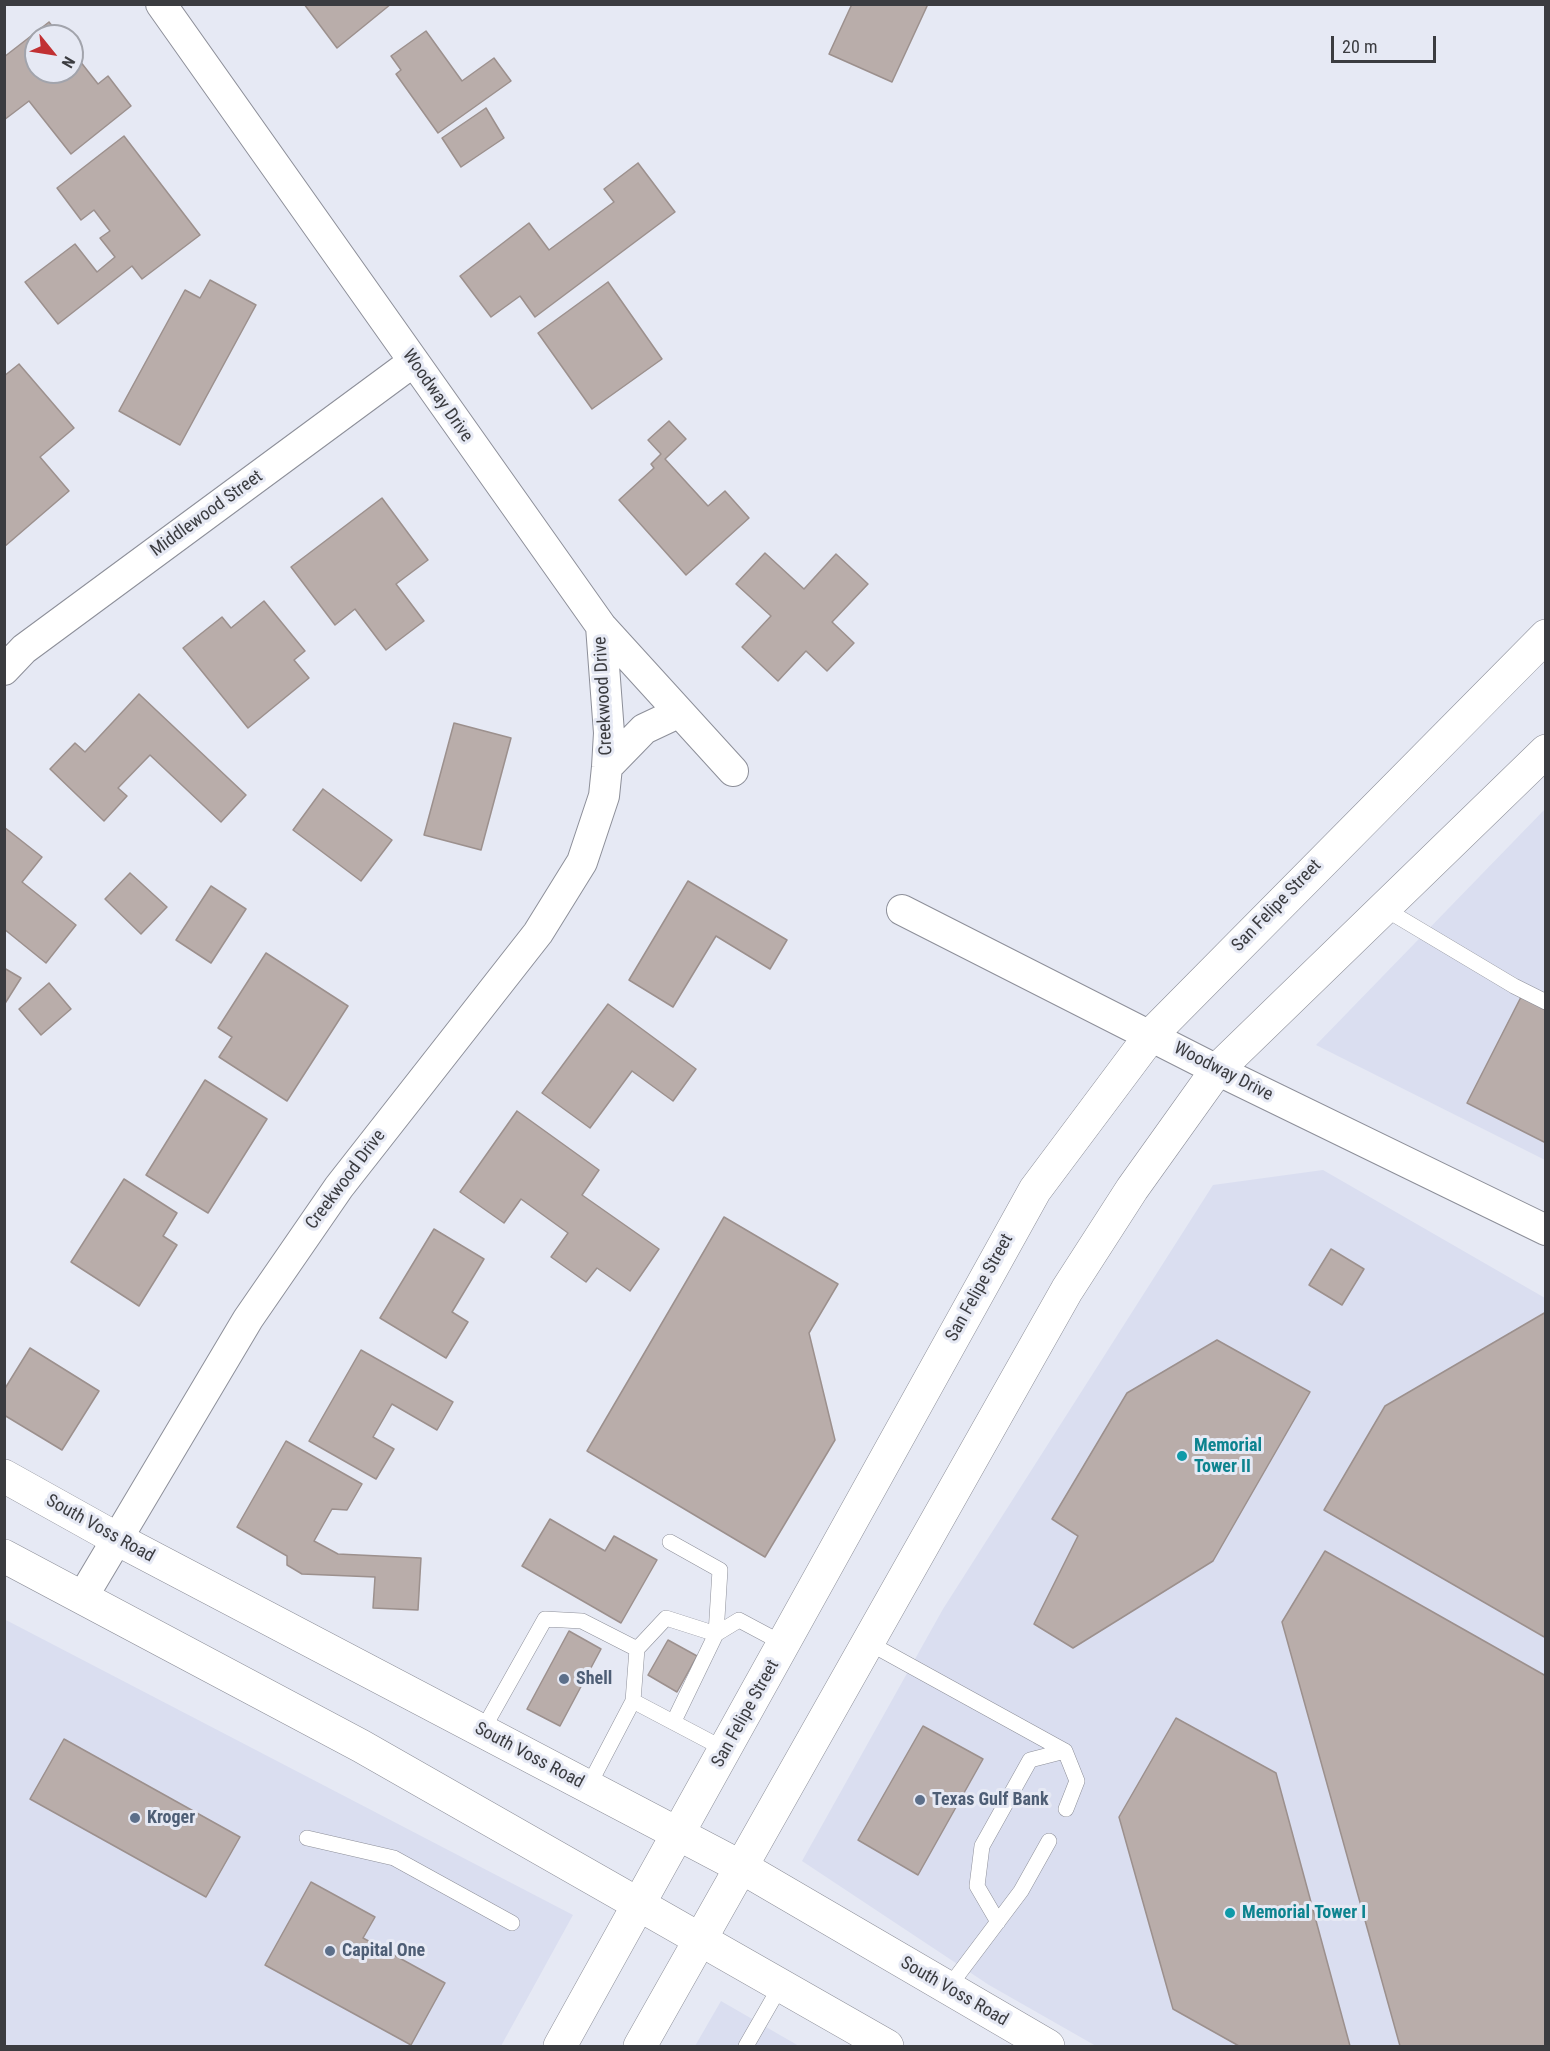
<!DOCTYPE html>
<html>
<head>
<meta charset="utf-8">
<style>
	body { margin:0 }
	#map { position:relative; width:1550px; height:2051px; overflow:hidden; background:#e6e9f4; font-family:"Roboto Condensed",sans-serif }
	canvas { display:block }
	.frame { position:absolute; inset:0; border:6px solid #3b3c40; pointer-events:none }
	.north { position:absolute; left:24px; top:24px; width:60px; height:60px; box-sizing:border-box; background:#e6e9f4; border:2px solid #a2a4ac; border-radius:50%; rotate:120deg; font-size:16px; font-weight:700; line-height:24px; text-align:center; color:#3b3c40 }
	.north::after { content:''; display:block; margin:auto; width:21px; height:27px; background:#c13133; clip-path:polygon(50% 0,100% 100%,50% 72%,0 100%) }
	.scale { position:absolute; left:1331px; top:36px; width:105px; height:27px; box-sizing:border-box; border:3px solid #3b3c40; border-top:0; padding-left:8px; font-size:18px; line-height:21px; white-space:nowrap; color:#3b3c40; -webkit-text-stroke:4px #e6e9f4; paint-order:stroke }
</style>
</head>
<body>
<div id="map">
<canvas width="1550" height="2051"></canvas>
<div class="frame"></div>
<div class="north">N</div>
<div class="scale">20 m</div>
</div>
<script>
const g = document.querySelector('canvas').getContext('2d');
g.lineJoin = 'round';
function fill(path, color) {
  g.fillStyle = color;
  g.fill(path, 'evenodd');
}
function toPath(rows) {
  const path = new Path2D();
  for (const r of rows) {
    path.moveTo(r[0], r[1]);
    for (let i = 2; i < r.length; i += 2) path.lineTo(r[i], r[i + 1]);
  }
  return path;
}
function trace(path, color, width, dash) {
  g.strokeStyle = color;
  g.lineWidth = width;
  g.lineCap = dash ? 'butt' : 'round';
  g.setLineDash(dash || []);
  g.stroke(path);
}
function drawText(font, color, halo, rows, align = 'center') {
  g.font = font + ' "Roboto Condensed",sans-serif';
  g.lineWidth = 6;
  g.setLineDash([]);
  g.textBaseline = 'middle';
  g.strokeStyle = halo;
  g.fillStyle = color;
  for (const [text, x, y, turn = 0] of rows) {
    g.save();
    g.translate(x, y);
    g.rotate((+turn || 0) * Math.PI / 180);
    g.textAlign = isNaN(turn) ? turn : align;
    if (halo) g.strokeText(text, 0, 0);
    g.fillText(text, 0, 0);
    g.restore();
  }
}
fill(toPath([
	[1545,809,1545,1160,1316,1045],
	[1323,1170,1545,1298,1545,2046,1096,2046,989,1985,802,1861,943,1609,1213,1185],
	[4,1619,573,1915,501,2046,5,2046],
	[721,2001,799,2046,695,2046]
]), '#dadef0');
const building = toPath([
	[304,4,391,4,337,48,304,4],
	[852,4,928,4,892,82,829,54,852,4],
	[49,22,60,36,36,36,36,72,72,72,72,51,98,84,108,76,131,106,71,154,29,101,4,120,4,57,49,22],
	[426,31,462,81,494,58,511,81,438,133,396,74,401,70,391,56,426,31],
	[486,108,504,138,461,167,442,138,486,108],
	[124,136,200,235,142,279,132,266,58,324,25,282,75,244,97,272,115,257,100,238,110,231,94,210,81,220,57,188,124,136],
	[638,163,675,212,535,317,520,296,491,317,460,276,529,223,549,250,614,202,604,189,638,163],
	[210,280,256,305,180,445,119,411,185,290,200,298,210,280],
	[608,282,662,359,592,409,538,333,608,282],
	[19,364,74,428,40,457,69,491,4,547,4,376,19,364],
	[669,421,686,439,665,459,708,506,725,491,749,518,686,575,619,500,654,468,651,464,661,454,648,440,669,421],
	[382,498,428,560,396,584,424,621,386,650,355,609,335,625,291,567,382,498],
	[765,553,804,589,836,554,868,584,832,622,854,643,827,671,806,651,778,681,742,647,771,616,736,584,765,553],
	[264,601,305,651,294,660,309,678,248,728,183,648,222,617,231,628,264,601],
	[139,694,246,795,221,822,150,755,118,788,127,796,104,821,50,769,75,743,85,752,139,694],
	[454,723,511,738,481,850,424,835,454,723],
	[323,789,392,840,361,881,293,830,323,789],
	[4,827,42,857,22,882,76,925,46,963,4,929,4,827],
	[130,873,167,907,141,934,105,899,130,873],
	[688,881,787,940,770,969,716,936,673,1007,629,980,688,881],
	[211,886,246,909,211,963,176,940,211,886],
	[266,953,348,1006,287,1101,219,1057,232,1037,218,1028,266,953],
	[4,968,21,978,4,1005,4,968],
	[49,983,71,1009,41,1035,19,1009,49,983],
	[1521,997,1546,1010,1546,1143,1467,1103,1521,997],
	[608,1004,696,1069,673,1101,632,1071,590,1128,542,1093,608,1004],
	[205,1080,267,1119,208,1213,146,1175,205,1080],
	[517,1111,599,1170,582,1195,659,1249,630,1291,597,1268,586,1282,551,1257,568,1233,521,1199,504,1223,460,1192,517,1111],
	[124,1179,177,1213,163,1236,177,1245,139,1306,71,1262,124,1179],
	[724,1217,838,1284,809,1333,835,1440,765,1557,587,1451,724,1217],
	[434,1229,484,1259,452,1312,468,1322,446,1358,380,1318,434,1229],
	[1331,1249,1364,1269,1342,1305,1309,1285,1331,1249],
	[1546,1312,1546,1638,1324,1510,1385,1406,1546,1312],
	[1217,1340,1310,1392,1213,1561,1073,1648,1034,1624,1078,1536,1052,1519,1127,1393,1217,1340],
	[30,1348,99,1391,62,1450,4,1415,4,1390,30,1348],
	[361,1350,453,1402,437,1430,392,1404,373,1437,394,1449,376,1479,309,1441,361,1350],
	[286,1441,362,1484,347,1510,332,1509,314,1541,338,1554,421,1558,418,1610,373,1608,375,1577,302,1574,287,1565,287,1556,237,1527,286,1441],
	[550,1519,605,1551,614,1536,657,1560,621,1623,522,1566,550,1519],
	[1325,1551,1546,1676,1546,2046,1400,2046,1282,1622,1325,1551],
	[569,1631,601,1649,560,1726,527,1709,569,1631],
	[668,1640,697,1656,677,1692,648,1675,668,1640],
	[1176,1718,1276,1773,1350,2046,1239,2046,1173,2009,1119,1817,1176,1718],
	[923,1726,983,1759,918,1875,858,1840,923,1726],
	[64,1739,240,1837,206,1897,30,1799,64,1739],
	[311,1882,375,1917,363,1938,445,1983,411,2045,265,1965,311,1882]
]);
fill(building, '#b9adaa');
trace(building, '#9c908d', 1.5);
const lane = toPath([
	[1385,909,1514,986,1546,1002],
	[670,1542,720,1570,716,1634,674,1721],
	[869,1643,1065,1751,1077,1781,1066,1809],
	[633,1701,637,1649],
	[482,1731,545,1619,582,1621,637,1649,666,1618,716,1634,739,1620,784,1644],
	[588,1787,633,1701,726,1750],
	[307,1838,394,1858,512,1923],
	[998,1922,977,1886,982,1846,1030,1760,1065,1751],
	[948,1988,1021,1891,1049,1841],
	[746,2046,781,1985]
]);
const street = toPath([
	[161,4,601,626,733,771],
	[4,670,24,649,413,362],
	[607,767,644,729,678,713],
	[902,910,1217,1070,1546,1230],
	[82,1598,248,1319,339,1187,538,933,582,862,604,796,607,767,609,733,601,626]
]);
const secondary = toPath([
	[560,2046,1035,1190,1151,1035,1546,636],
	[640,2046,1067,1290,1132,1189,1217,1070,1546,751]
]);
const primary = toPath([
	[4,1476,117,1539,743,1868,1048,2046],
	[4,1556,361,1746,887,2046]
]);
trace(lane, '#8d8f99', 16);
trace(street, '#8d8f99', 32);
trace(secondary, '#8d8f99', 34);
trace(primary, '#8d8f99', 34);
trace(lane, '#fff', 15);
trace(street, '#fff', 30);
trace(secondary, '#fff', 33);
trace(primary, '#fff', 33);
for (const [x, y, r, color] of [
	[1182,1456,6,"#0f9aa8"],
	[564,1679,6,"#5c6f8a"],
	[920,1800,6,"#5c6f8a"],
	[135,1818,6,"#5c6f8a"],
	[1230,1913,6,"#0f9aa8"],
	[330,1951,6,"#5c6f8a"]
]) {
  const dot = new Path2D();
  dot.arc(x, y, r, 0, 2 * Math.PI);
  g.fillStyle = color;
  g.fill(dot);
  trace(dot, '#e6e9f4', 2);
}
drawText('18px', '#3b3c40', '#e6e9f4', [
	["Woodway Drive",437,396,55],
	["Middlewood Street",207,514,-36],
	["Creekwood Drive",604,696,-93],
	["San Felipe Street",1277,906,-46],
	["Woodway Drive",1223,1072,27],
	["Creekwood Drive",346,1180,-53],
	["San Felipe Street",980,1288,-61],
	["South Voss Road",100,1529,29],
	["San Felipe Street",746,1714,-61],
	["South Voss Road",529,1756,28],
	["South Voss Road",954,1992,30]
]);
drawText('bold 18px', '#0d838f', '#e6e9f4', [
	["Memorial",1194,1446],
	["Tower II",1194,1467],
	["Memorial Tower I",1242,1913]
], 'left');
drawText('bold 18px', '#4e5e75', '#e6e9f4', [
	["Shell",576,1679],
	["Texas Gulf Bank",932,1800],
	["Kroger",147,1818],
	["Capital One",342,1951]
], 'left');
</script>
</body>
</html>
